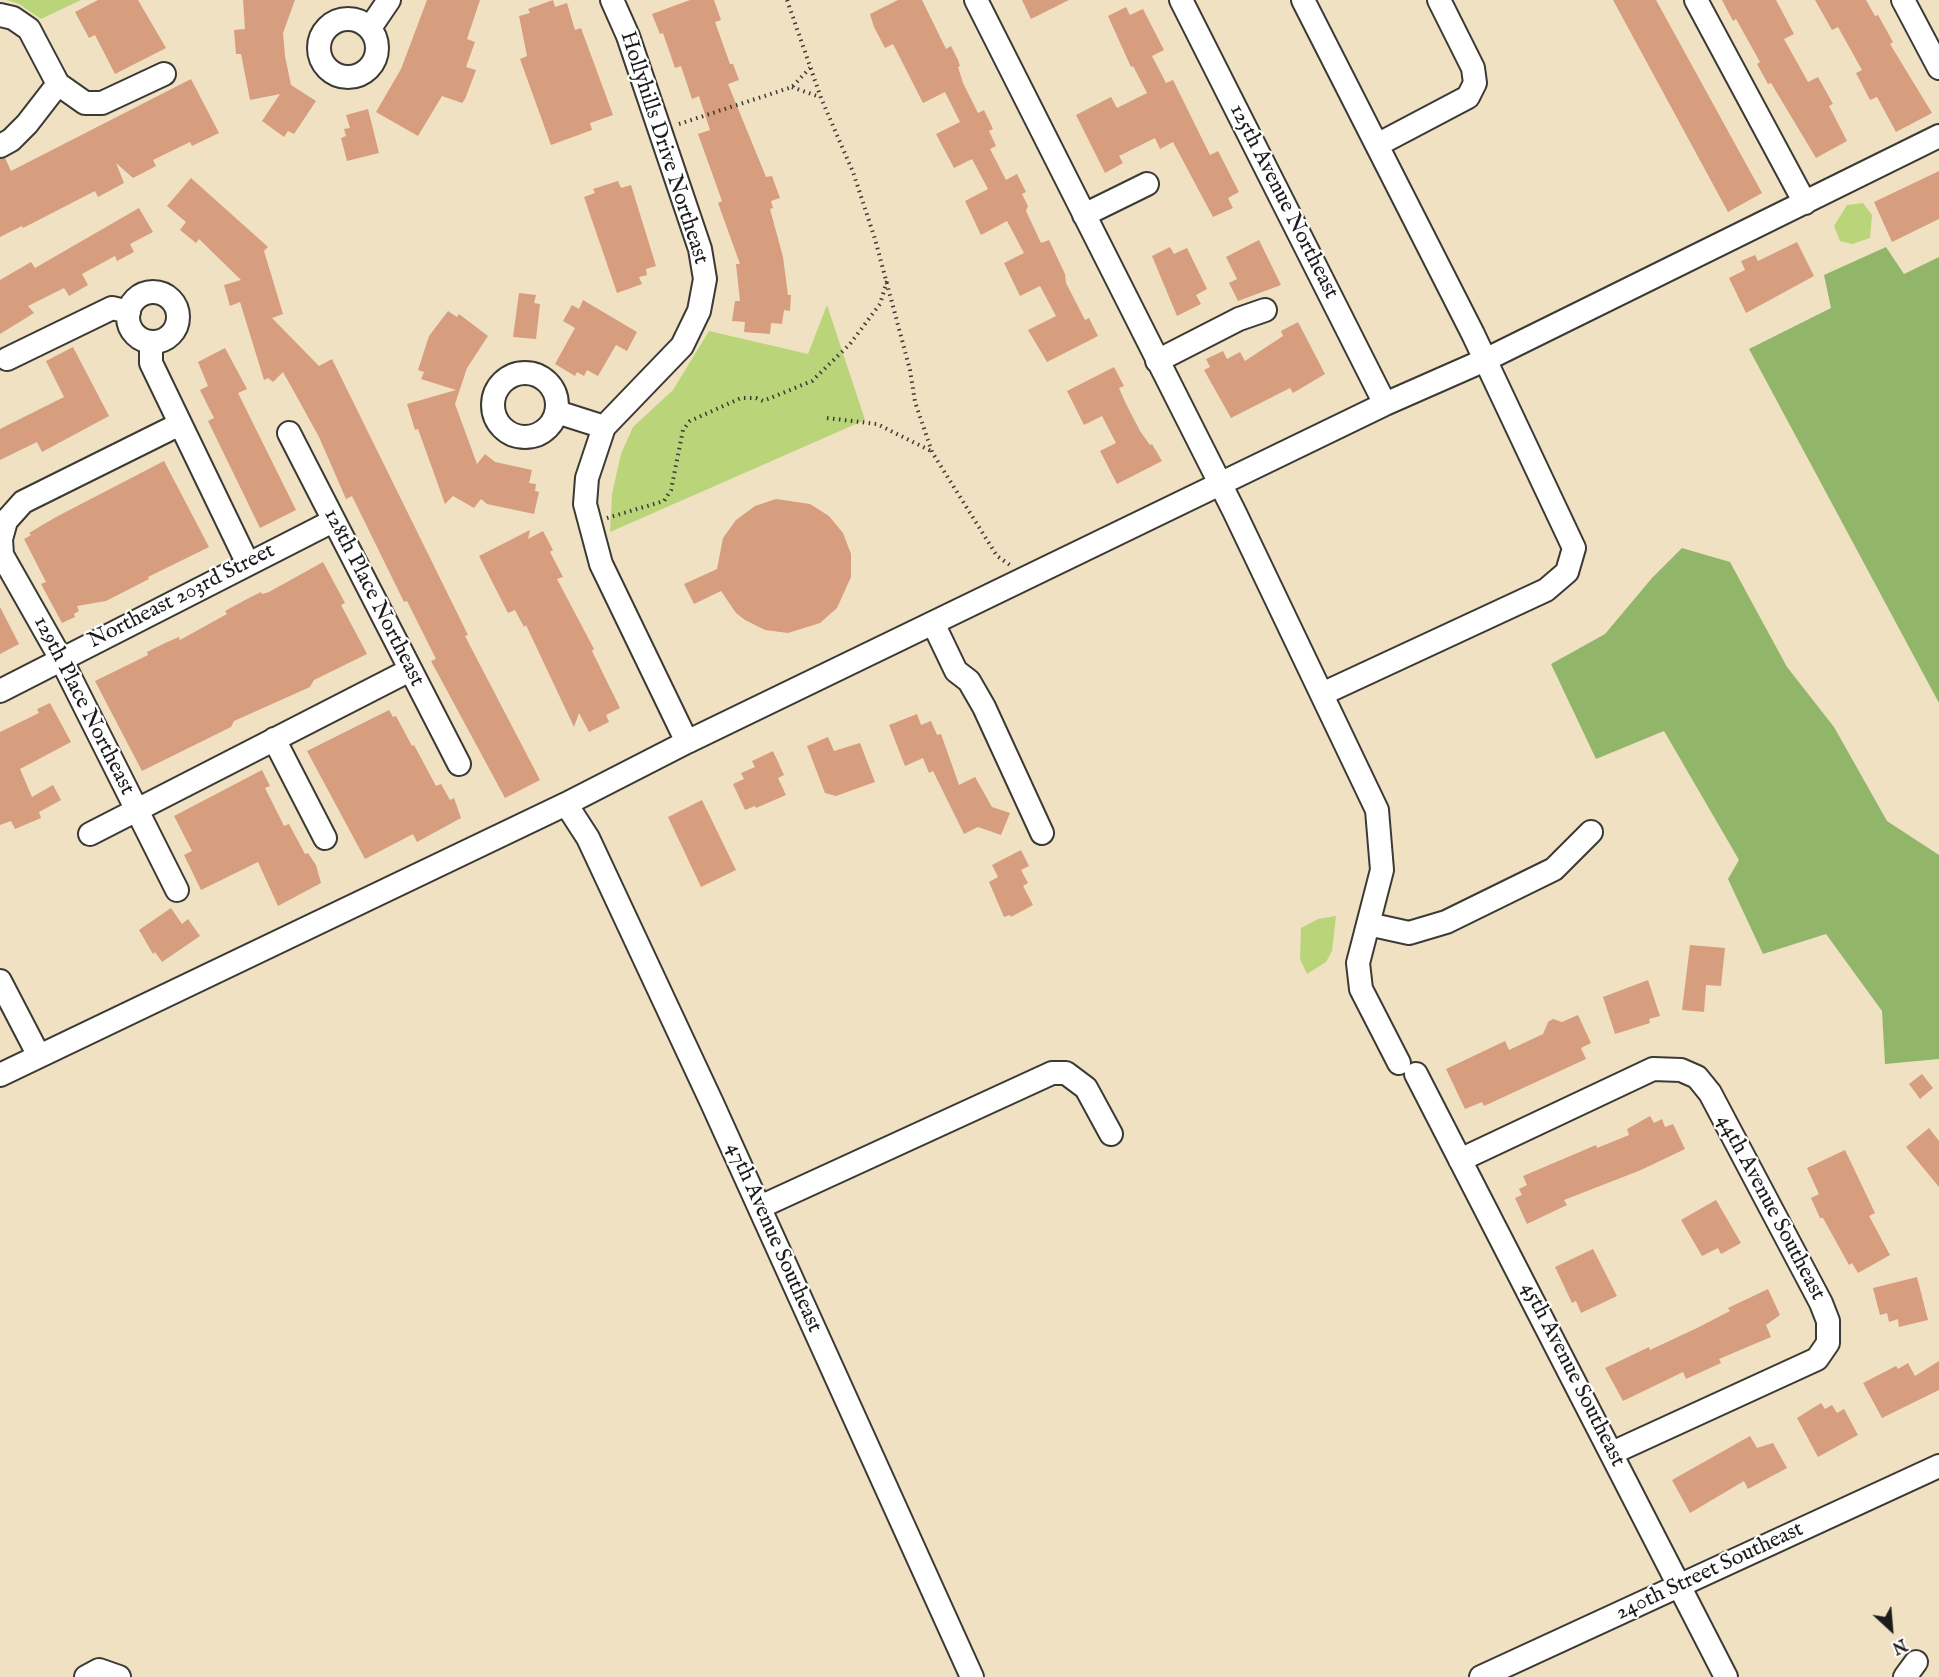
<!DOCTYPE html>
<html>
<head>
<meta charset="utf-8">
<style>
	body { margin:0 }
	#map { position:relative; width:1939px; height:1677px; overflow:hidden; background:#f1e1c3; font-family:"IM FELL English",serif }
	canvas { display:block }
	.north { position:absolute; left:1861px; top:1599px; width:60px; height:60px; -webkit-text-stroke:4px #fff; paint-order:stroke; rotate:154deg; font-size:16px; font-weight:700; line-height:24px; text-align:center; color:#1c1c1c }
	.north::after { content:''; display:block; margin:auto; width:21px; height:27px; background:#1c1c1c; clip-path:polygon(50% 0,100% 100%,50% 72%,0 100%) }
</style>
</head>
<body>
<div id="map">
<canvas width="1939" height="1677"></canvas>
<div class="north">N</div>
</div>
<script>
const g = document.querySelector('canvas').getContext('2d');
g.lineJoin = 'round';
function fill(path, color) {
  g.fillStyle = color;
  g.fill(path, 'evenodd');
}
function toPath(rows) {
  const path = new Path2D();
  for (const r of rows) {
    if (r.length === 3) {
      path.moveTo(r[0] + r[2], r[1]);
      path.arc(r[0], r[1], r[2], 0, 2 * Math.PI);
      continue;
    }
    path.moveTo(r[0], r[1]);
    for (let i = 2; i < r.length; i += 2) path.lineTo(r[i], r[i + 1]);
  }
  return path;
}
function trace(path, color, width, dash) {
  g.strokeStyle = color;
  g.lineWidth = width;
  g.lineCap = dash ? 'butt' : 'round';
  g.setLineDash(dash || []);
  g.stroke(path);
}
function drawText(font, color, halo, rows, align = 'center') {
  g.font = font + ' "IM FELL English",serif';
  g.lineWidth = 4.5;
  g.setLineDash([]);
  g.textBaseline = 'middle';
  g.strokeStyle = halo;
  g.fillStyle = color;
  for (const [text, x, y, turn = 0] of rows) {
    g.save();
    g.translate(x, y);
    g.rotate((+turn || 0) * Math.PI / 180);
    g.textAlign = isNaN(turn) ? turn : align;
    if (halo) g.strokeText(text, 0, 0);
    g.fillText(text, 0, 0);
    g.restore();
  }
}
fill(toPath([
	[7,0,81,0,41,19,19,4],
	[1863,203,1872,215,1870,238,1852,244,1840,241,1834,226,1847,205],
	[827,305,865,420,610,532,612,494,621,454,633,427,673,390,709,331,808,354],
	[1336,916,1332,951,1326,962,1307,974,1300,959,1301,928,1318,919]
]), '#b9d479');
fill(toPath([
	[1886,247,1904,274,1939,257,1939,703,1749,349,1831,308,1824,275],
	[1682,548,1730,562,1787,667,1834,727,1887,821,1939,855,1939,1059,1885,1064,1882,1011,1826,934,1763,954,1728,879,1739,860,1664,731,1596,759,1551,664,1605,634,1652,578]
]), '#92b669');
fill(toPath([
	[98,0,138,0,166,48,115,74,95,35,89,38,75,12],
	[243,0,295,0,283,33,285,56,291,85,316,101,294,134,288,131,284,137,262,121,280,94,250,100,241,54,236,54,234,30,245,29],
	[427,0,480,0,467,39,475,42,466,67,476,70,465,99,462,103,442,96,418,136,376,112,401,69],
	[553,0,555,7,567,3,575,30,581,28,613,115,590,123,592,130,551,145,520,59,527,56,519,16,530,13,528,9],
	[690,0,714,0,721,20,715,22,730,64,733,64,739,80,728,84,766,177,772,176,780,198,771,201,773,208,770,209,783,257,788,295,791,295,790,311,784,310,782,324,771,323,770,334,744,332,745,322,732,321,735,301,740,301,736,264,740,264,718,203,722,201,698,134,710,130,699,96,692,99,681,66,675,68,663,33,660,34,652,14],
	[898,0,922,0,946,49,951,46,958,60,960,66,958,67,963,83,978,113,984,110,993,129,989,131,996,146,990,149,1006,180,1017,174,1026,192,1022,194,1028,206,1026,211,1041,243,1049,240,1065,274,1066,283,1085,320,1089,318,1098,336,1047,362,1028,330,1056,316,1040,286,1020,296,1004,263,1024,253,1007,221,981,235,965,201,988,189,972,159,954,168,936,134,960,122,945,92,923,103,893,44,885,48,874,27,870,14],
	[1022,0,1069,0,1031,19],
	[1613,0,1656,0,1762,193,1728,212],
	[1722,0,1776,0,1794,34,1784,39,1808,82,1818,77,1833,104,1829,106,1847,141,1816,158,1771,83,1768,84,1757,64,1760,62,1736,19,1733,21],
	[1815,0,1866,0,1875,16,1878,15,1893,42,1890,44,1932,113,1896,132,1877,97,1870,100,1856,73,1862,70,1838,27,1832,30],
	[1126,7,1130,15,1143,9,1164,50,1152,56,1166,83,1173,80,1210,155,1218,151,1239,192,1228,198,1233,208,1213,217,1173,142,1160,149,1155,138,1119,156,1123,163,1105,173,1076,115,1111,97,1117,108,1147,93,1133,66,1131,67,1108,16],
	[191,79,219,133,192,146,190,142,153,160,156,166,133,178,116,163,124,183,98,197,95,191,23,228,22,226,0,237,0,159,5,158,11,171],
	[368,109,379,153,347,161,341,138,346,136,344,129,350,128,346,115],
	[1939,171,1939,219,1892,242,1874,202],
	[191,178,268,247,264,251,283,314,272,318,319,366,332,359,468,635,465,636,540,780,505,798,431,661,436,659,407,601,404,602,352,496,346,499,319,437,297,397,283,372,273,382,268,378,264,380,240,302,230,306,224,285,241,280,199,239,196,243,180,230,186,222,167,206],
	[618,181,621,188,631,185,656,266,646,269,647,275,639,277,642,284,617,293,584,197,595,193,593,189],
	[139,208,153,232,130,244,134,252,117,261,115,256,82,274,88,285,69,296,64,288,28,306,34,313,0,334,0,280,31,262,35,268],
	[1259,240,1281,285,1238,301,1229,283,1237,279,1226,257],
	[1797,242,1814,276,1746,313,1729,278,1745,270,1741,261,1755,255,1758,261],
	[1170,247,1174,254,1187,248,1207,289,1196,295,1201,304,1177,316,1152,256],
	[519,293,536,295,534,303,540,304,536,339,513,337],
	[583,300,637,332,627,351,616,345,598,376,587,370,584,376,577,372,575,376,555,364,575,328,563,321,572,305,579,309],
	[448,311,457,317,459,314,488,336,467,368,455,404,477,464,485,454,495,462,532,470,529,483,536,484,535,491,539,492,534,514,487,504,481,499,474,508,453,496,445,504,418,429,415,430,407,404,456,390,421,379,424,372,418,370,429,336],
	[1298,322,1325,374,1293,393,1290,388,1231,418,1204,370,1210,367,1206,359,1223,351,1227,359,1240,352,1245,361,1283,336,1281,331],
	[73,347,109,416,42,452,37,442,0,460,0,429,64,397,46,361],
	[225,348,247,389,238,393,296,510,260,528,208,421,214,418,200,390,208,386,198,362],
	[1114,367,1124,386,1119,388,1126,404,1140,431,1150,445,1152,444,1162,461,1117,484,1100,451,1116,443,1102,416,1084,425,1067,391],
	[164,461,209,547,148,577,149,579,106,601,77,606,79,611,74,614,75,617,62,623,41,584,46,582,24,539,31,535,29,533,56,517],
	[776,499,810,504,829,516,843,533,851,554,851,577,837,608,820,623,788,633,765,630,745,620,736,613,721,591,694,604,684,584,717,569,723,538,736,520,755,506],
	[530,530,528,539,543,531,553,550,550,552,563,577,557,579,594,649,592,651,620,708,606,715,609,722,589,732,579,713,574,727,526,625,524,627,515,610,508,613,479,556],
	[323,562,345,603,341,605,367,654,314,680,310,687,234,721,231,727,142,771,95,681,148,655,147,652,165,643,179,637,180,640,227,614,225,611,245,600,261,592,262,594,269,592],
	[0,607,19,644,0,654],
	[50,703,71,742,20,769,32,797,53,785,61,800,39,812,41,818,15,829,11,821,0,825,0,732,39,713,37,709],
	[389,710,393,717,396,716,412,746,414,745,436,786,441,784,450,800,454,798,461,818,417,842,413,834,365,859,307,751],
	[917,714,921,725,931,721,937,735,941,734,959,785,975,777,992,807,1010,813,1001,835,978,827,964,834,933,771,929,773,923,758,905,766,889,725],
	[828,737,834,751,860,743,875,782,836,796,825,793,807,746],
	[773,751,784,775,778,778,786,795,756,808,755,806,745,810,733,784,744,779,741,773,755,767,752,761],
	[262,770,270,786,265,788,284,826,289,824,305,854,308,853,316,865,321,883,278,906,258,862,201,890,184,855,192,851,174,816],
	[702,800,736,870,701,887,668,817],
	[1021,850,1029,866,1021,870,1028,883,1023,886,1033,905,1011,917,1010,915,1004,917,989,882,998,877,992,865],
	[171,908,182,924,188,919,200,936,162,962,155,952,153,954,139,930],
	[1690,945,1725,948,1721,986,1706,985,1704,1012,1682,1010],
	[1648,980,1660,1016,1649,1019,1650,1023,1615,1034,1603,997],
	[1578,1015,1591,1043,1581,1048,1586,1059,1484,1106,1482,1102,1465,1109,1446,1069,1505,1041,1509,1050,1543,1034,1548,1022,1553,1019,1562,1022],
	[1922,1074,1933,1088,1920,1099,1909,1084],
	[1650,1116,1654,1123,1662,1119,1665,1127,1673,1124,1685,1149,1641,1170,1564,1200,1567,1205,1527,1224,1515,1198,1522,1195,1519,1189,1527,1185,1523,1176,1596,1145,1597,1148,1629,1135,1627,1129],
	[1929,1128,1939,1141,1939,1187,1906,1147],
	[1845,1150,1875,1213,1869,1216,1890,1255,1858,1273,1852,1263,1849,1265,1823,1218,1820,1218,1811,1198,1819,1194,1807,1168],
	[1716,1200,1741,1243,1721,1254,1718,1248,1702,1256,1681,1220],
	[1593,1249,1617,1296,1581,1313,1576,1301,1572,1303,1555,1267],
	[1917,1277,1928,1320,1899,1327,1898,1319,1889,1322,1887,1313,1880,1315,1873,1288],
	[1768,1289,1780,1315,1766,1325,1771,1337,1719,1359,1721,1363,1686,1379,1683,1372,1623,1401,1605,1368,1649,1347,1650,1350,1697,1328,1730,1311,1728,1308],
	[1939,1361,1939,1390,1882,1418,1863,1383,1896,1366,1898,1369,1908,1363,1915,1376],
	[1821,1403,1825,1409,1832,1405,1837,1413,1844,1409,1858,1435,1818,1457,1797,1418],
	[1750,1436,1757,1448,1773,1443,1787,1468,1748,1489,1744,1481,1690,1513,1672,1480]
]), '#d69d7e');
const minor = toPath([
	[612,0,628,36,700,249,705,279,699,311,682,346,604,427,587,478,585,504,601,564,687,742],
	[976,0,1234,511,1377,810,1382,870,1358,963,1361,989,1399,1063],
	[1181,0,1385,404],
	[1303,0,1473,334,1574,548,1567,572,1546,590,1322,694],
	[1696,0,1805,203],
	[1903,0,1939,68],
	[0,15,13,18,29,29,58,84,85,103,102,103,164,74],
	[348,48,29],
	[370,28,389,0],
	[1377,145,1468,97,1475,83,1473,68,1439,0],
	[0,146,11,140,27,124,58,84],
	[1084,215,1147,184],
	[153,317,25],
	[151,342,151,363,248,564],
	[7,359,112,308,129,312],
	[1157,361,1239,319,1265,310],
	[525,405,32],
	[557,412,604,427],
	[289,433,459,764],
	[6,521,1,539,2,555,61,659,177,890],
	[0,522,6,521,23,502,180,424],
	[933,623,956,671,969,681,984,707,1042,833],
	[0,691,333,521],
	[274,739,325,838],
	[566,804,588,838,712,1103,972,1677],
	[90,834,410,670],
	[1368,924,1409,933,1446,922,1554,869,1591,832],
	[0,981,39,1056],
	[1416,1074,1726,1677],
	[0,1075,566,804,687,742,1385,404,1485,360,1939,136],
	[1460,1160,1653,1069,1681,1070,1697,1077,1710,1093,1821,1303,1828,1321,1828,1343,1817,1359,1612,1453],
	[760,1207,1052,1073,1066,1073,1086,1088,1111,1134],
	[86,1677,99,1670,119,1677],
	[1481,1677,1939,1466],
	[1905,1677,1916,1662]
]);
trace(minor, '#3c3a35', 26);
trace(toPath([
	[787,0,821,98,853,172,875,239,910,370,915,402,932,452,997,556,1010,565],
	[792,87,820,97],
	[679,124,792,87,810,68],
	[827,418,877,424,931,451],
	[607,518,664,501,671,490,683,430,690,421,741,398,756,398,763,401,812,381,850,344,880,304,887,281]
]), '#3c3a35', 4, [1.5, 4.5]);
trace(minor, '#fff', 22);
drawText('22px', '#1c1c1c', '#fff', [
	["Hollyhills Drive Northeast",663,148,72],
	["125th Avenue Northeast",1283,202,63],
	["Northeast 203rd Street",182,597,-27],
	["128th Place Northeast",373,598,63],
	["129th Place Northeast",83,706,63],
	["44th Avenue Southeast",1770,1208,62],
	["47th Avenue Southeast",773,1238,66],
	["45th Avenue Southeast",1572,1375,63],
	["240th Street Southeast",1710,1572,-25]
]);
</script>
</body>
</html>
